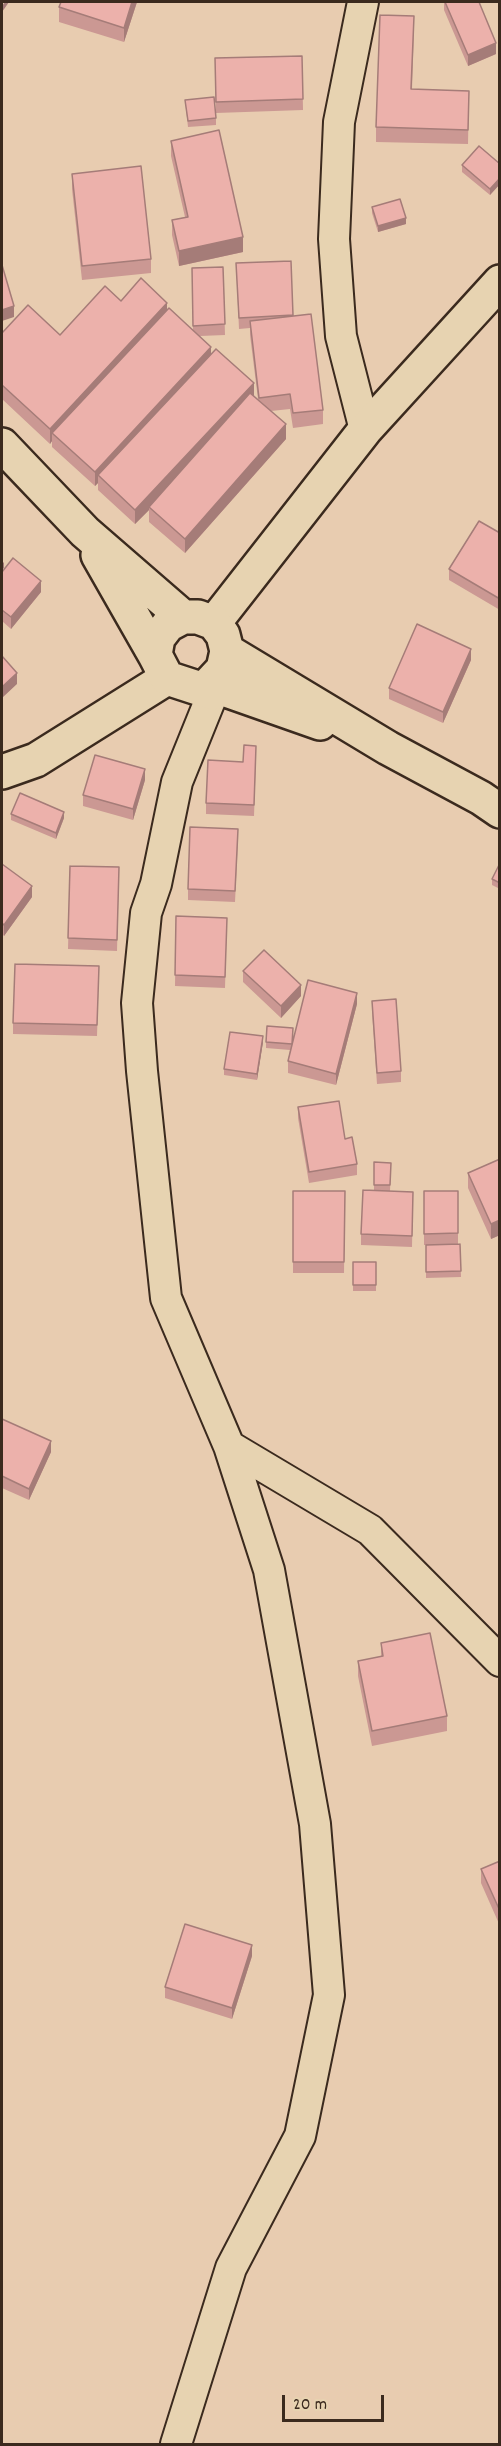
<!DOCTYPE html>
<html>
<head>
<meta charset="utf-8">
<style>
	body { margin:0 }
	#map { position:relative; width:501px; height:2446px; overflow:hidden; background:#e8ccb0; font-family:Dekko,sans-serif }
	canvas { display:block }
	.frame { position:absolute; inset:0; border:3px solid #3b2a1e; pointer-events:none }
	.scale { position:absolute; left:282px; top:2395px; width:102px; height:27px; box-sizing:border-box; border:3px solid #3b2a1e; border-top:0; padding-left:8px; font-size:18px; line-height:21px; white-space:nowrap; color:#3b2a1e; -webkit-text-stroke:4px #e7d3b1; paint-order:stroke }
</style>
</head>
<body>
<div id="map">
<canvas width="501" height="2446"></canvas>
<div class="frame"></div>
<div class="scale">20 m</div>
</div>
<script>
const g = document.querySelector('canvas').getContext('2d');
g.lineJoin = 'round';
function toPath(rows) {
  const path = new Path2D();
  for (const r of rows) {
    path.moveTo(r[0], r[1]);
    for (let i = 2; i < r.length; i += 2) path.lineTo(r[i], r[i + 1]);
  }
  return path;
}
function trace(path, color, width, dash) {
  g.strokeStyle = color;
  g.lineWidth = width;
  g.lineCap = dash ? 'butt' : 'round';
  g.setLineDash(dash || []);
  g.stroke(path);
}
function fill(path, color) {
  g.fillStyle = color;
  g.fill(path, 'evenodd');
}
const minor = toPath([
	[363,2,339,122,334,239,341,336,365,430],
	[229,1446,370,1530,500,1661],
	[176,2444,231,2268,300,2136,329,1995,315,1824,269,1570,229,1446,166,1298,142,1071,137,1003,146,913,156,884,177,782,213,693]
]);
const tertiary = toPath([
	[214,623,365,430,500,282],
	[2,772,36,760,167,678]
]);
const secondary = toPath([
	[2,445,85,532,183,617,198,617,214,623,223,635,227,651,223,669,209,684,213,693,167,678,155,655,158,638,168,625,183,617],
	[98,555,155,655],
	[227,651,388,748,481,798,500,811],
	[209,684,320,723]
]);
trace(minor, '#3b2a1e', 34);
trace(tertiary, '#3b2a1e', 38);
trace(secondary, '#3b2a1e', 38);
trace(minor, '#e7d3b1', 30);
trace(tertiary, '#e7d3b1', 33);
trace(secondary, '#e7d3b1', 33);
fill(toPath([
	[137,2,124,42,59,22,59,7],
	[444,2,479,2,496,54,468,66,444,10],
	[414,31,412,89,469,91,468,144,376,142,376,127],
	[302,56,303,110,216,113,215,58],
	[185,100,216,118,216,125,188,127],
	[171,141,243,252,179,266,172,235,172,220,185,217,171,156],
	[500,164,500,184,490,195,462,172,462,165],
	[72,174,151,259,151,273,82,280,72,189],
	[372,207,406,224,378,232,372,213],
	[236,263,293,316,323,410,323,424,293,428,290,409,271,411,286,439,185,553,149,522,149,510,135,524,98,490,98,483,95,486,52,447,52,441,50,444,2,399,2,333,60,335,121,301,167,310,193,330,192,268,223,267,225,335,200,336,211,354,258,399,250,335,250,328,239,329],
	[500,533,500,610,449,580,449,569],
	[2,572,41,592,11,629,2,621],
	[471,660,443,723,389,699,389,688],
	[256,757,254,816,206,814,206,803],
	[145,780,133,820,83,806,83,795],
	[11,814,64,818,56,839,11,820],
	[238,840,235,902,188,900,188,889],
	[500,863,500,889,492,885,492,879],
	[2,864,32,897,4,936,2,934],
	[70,866,119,867,117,951,68,949],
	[176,916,227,918,225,988,175,986],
	[99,966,97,1036,13,1034,13,1023],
	[243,971,301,996,281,1018,243,982],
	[372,1001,401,1071,401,1082,377,1084,372,1012],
	[357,1004,336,1085,288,1073,288,1061,290,1050,266,1048,266,1042,293,1034,292,1042],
	[263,1042,257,1080,224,1075,224,1069],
	[298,1107,345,1139,357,1164,357,1175,309,1183,298,1118],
	[500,1159,500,1235,491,1239,468,1188,468,1173],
	[374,1162,391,1163,390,1191,413,1192,412,1247,361,1245,361,1234,374,1191],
	[293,1191,345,1191,344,1273,293,1273],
	[424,1191,458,1191,458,1244,460,1244,461,1277,426,1278,426,1245,436,1245,424,1245],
	[353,1262,376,1262,376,1291,353,1291],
	[2,1419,51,1452,29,1500,2,1488],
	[381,1643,447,1716,447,1731,372,1746,358,1676,358,1661,381,1657],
	[500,1861,500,1926,481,1883,481,1869],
	[252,1956,232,2019,165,1998,165,1987]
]), '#cb9893');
fill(toPath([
	[5,2,9,2,2,12,2,6],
	[132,2,137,2,124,42,124,28],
	[496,43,496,54,468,66,468,55],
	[500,178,500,184,490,195,490,189],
	[406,218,406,224,378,232,378,226],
	[243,237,243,252,179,266,179,251],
	[167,303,167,318,52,433,52,441,50,444,50,429],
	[14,306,14,317,2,321,2,310],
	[211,347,211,362,98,475,98,483,95,486,95,472],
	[254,383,254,398,149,507,149,510,135,524,135,510],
	[286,424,286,439,185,553,185,539],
	[4,562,4,568,2,570,2,564],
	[41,581,41,592,11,629,11,617],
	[471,649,471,660,443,723,443,712],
	[17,673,17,684,2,698,2,687],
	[145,769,145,780,133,820,133,809],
	[64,812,64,818,56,839,56,833],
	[32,886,32,897,4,936,4,925],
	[301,985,301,996,281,1018,281,1006],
	[357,993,357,1004,336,1085,336,1074],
	[263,1036,263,1042,257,1080,257,1074],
	[500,1220,500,1235,491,1239,491,1224],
	[51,1441,51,1452,29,1500,29,1489],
	[252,1945,252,1956,232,2019,232,2008]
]), '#a57c78');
const building = toPath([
	[61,2,132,2,124,28,59,7,61,2],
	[445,2,479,2,496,43,468,55,445,2],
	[380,15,414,16,411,89,469,91,468,130,376,127,380,15],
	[302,56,303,99,216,102,215,58,302,56],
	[214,97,216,118,188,121,185,100,214,97],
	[219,130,243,237,179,251,172,220,188,217,171,141,219,130],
	[479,146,500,164,500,178,490,189,462,165,479,146],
	[141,166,151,259,82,266,72,174,141,166],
	[400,199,406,218,378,226,372,207,400,199],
	[291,261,293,315,239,318,236,263,291,261],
	[2,265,14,306,2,310,2,265],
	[223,267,225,324,193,326,192,268,223,267],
	[141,278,167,303,50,429,2,385,2,333,28,305,60,335,105,286,121,301,141,278],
	[169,308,211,347,95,472,52,433,169,308],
	[311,314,323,410,293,413,290,394,259,398,250,321,311,314],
	[216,349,254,383,135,510,98,475,216,349],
	[250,393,286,424,185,539,149,507,250,393],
	[479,521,500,533,500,599,449,569,479,521],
	[13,558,41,581,11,617,2,610,2,572,13,558],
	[417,624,471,649,443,712,389,688,417,624],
	[2,656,17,673,2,687,2,656],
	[244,745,256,746,254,805,206,803,208,760,243,762,244,745],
	[95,755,145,769,133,809,83,795,95,755],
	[20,793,64,812,56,833,11,814,20,793],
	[190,827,238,829,235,891,188,889,190,827],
	[500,863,500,883,492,879,500,863],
	[2,864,32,886,4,925,2,923,2,864],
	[70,866,119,867,117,940,68,938,70,866],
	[176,916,227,918,225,977,175,975,176,916],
	[264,950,301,985,281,1006,243,971,264,950],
	[15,964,99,966,97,1025,13,1023,15,964],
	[308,980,357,993,336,1074,288,1061,308,980],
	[396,999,401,1071,377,1073,372,1001,396,999],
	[267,1026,293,1028,292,1044,266,1042,267,1026],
	[230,1032,263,1036,257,1074,224,1069,230,1032],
	[339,1101,345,1139,352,1137,357,1164,309,1172,298,1107,339,1101],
	[500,1159,500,1220,491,1224,468,1173,500,1159],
	[374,1162,391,1163,390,1185,374,1185,374,1162],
	[363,1190,413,1192,412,1236,361,1234,363,1190],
	[293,1191,345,1191,344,1262,293,1262,293,1191],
	[424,1191,458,1191,458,1233,424,1234,424,1191],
	[460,1244,461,1271,426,1272,426,1245,460,1244],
	[353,1262,376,1262,376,1285,353,1285,353,1262],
	[2,1419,51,1441,29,1489,2,1476,2,1419],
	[430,1633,447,1716,372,1731,358,1661,383,1656,381,1643,430,1633],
	[500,1861,500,1911,481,1869,500,1861],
	[185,1924,252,1945,232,2008,165,1987,185,1924]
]);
fill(building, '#ecb1ab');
trace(building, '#a57c78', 1.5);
</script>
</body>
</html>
